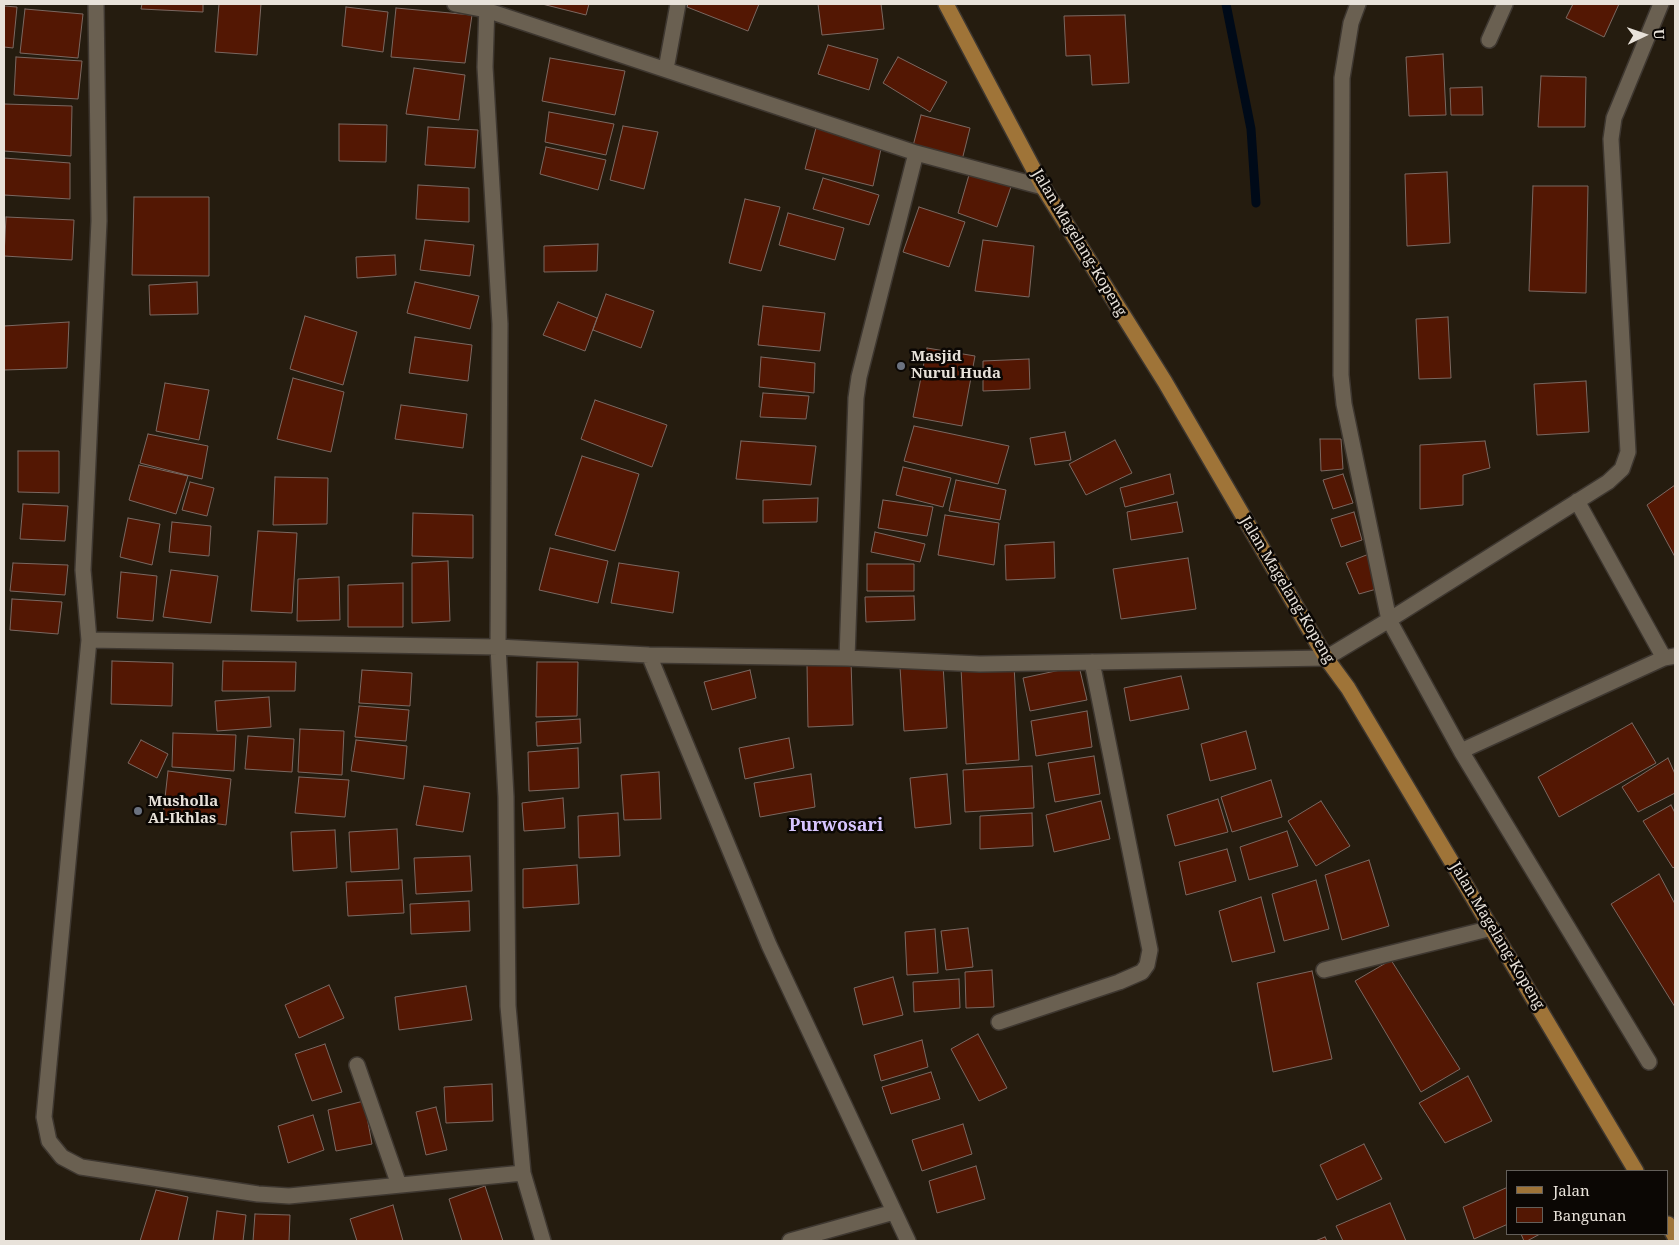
<!DOCTYPE html>
<html>
<head>
<meta charset="utf-8">
<style>
	body { margin:0 }
	#map { position:relative; width:1679px; height:1245px; overflow:hidden; background:#251c0f; font-family:"Noto Serif",serif }
	canvas { display:block }
	.frame { position:absolute; inset:0; border:5px solid #e8e2da; pointer-events:none }
	.legend { position:absolute; left:1506px; top:1170px; width:162px; height:65px; box-sizing:border-box; background:#0b0704; border:1px solid #635f5a; margin:0; padding:6px 9px; list-style:none; font-size:15px; color:#e8e2da }
	.legend li { display:flex; align-items:center; gap:10px; height:25px }
	.legend b { width:25px; border:1px solid #635f5a }
	.north { position:absolute; left:1619px; top:10px; width:50px; height:50px; -webkit-text-stroke:4px #0b0704; paint-order:stroke; rotate:87deg; font-size:14px; font-weight:700; line-height:20px; text-align:center; color:#e8e2da }
	.north::after { content:''; display:block; margin:auto; width:18px; height:22px; background:#e8e2da; clip-path:polygon(50% 0,100% 100%,50% 72%,0 100%) }
</style>
</head>
<body>
<div id="map">
<canvas width="1679" height="1245"></canvas>
<div class="frame"></div>
<ul class="legend">
<li><b style="height:6px;background:#9f7438"></b>Jalan</li>
<li><b style="height:14px;background:#531703"></b>Bangunan</li>
</ul>
<div class="north">U</div>
</div>
<script>
const g = document.querySelector('canvas').getContext('2d');
g.lineJoin = 'round';
function toPath(rows) {
  const path = new Path2D();
  for (const r of rows) {
    path.moveTo(r[0], r[1]);
    for (let i = 2; i < r.length; i += 2) path.lineTo(r[i], r[i + 1]);
  }
  return path;
}
function trace(path, color, width, dash) {
  g.strokeStyle = color;
  g.lineWidth = width;
  g.lineCap = dash ? 'butt' : 'round';
  g.setLineDash(dash || []);
  g.stroke(path);
}
function fill(path, color) {
  g.fillStyle = color;
  g.fill(path, 'evenodd');
}
function drawText(font, color, halo, rows, align = 'center') {
  g.font = font + ' "Noto Serif",serif';
  g.lineWidth = 5;
  g.setLineDash([]);
  g.textBaseline = 'middle';
  g.strokeStyle = halo;
  g.fillStyle = color;
  for (const [text, x, y, turn = 0] of rows) {
    g.save();
    g.translate(x, y);
    g.rotate((+turn || 0) * Math.PI / 180);
    g.textAlign = isNaN(turn) ? turn : align;
    if (halo) g.strokeText(text, 0, 0);
    g.fillText(text, 0, 0);
    g.restore();
  }
}
trace(toPath([
	[1226,4,1251,129,1256,203]
]), '#000a18', 9);
const building = toPath([
	[142,4,203,4,203,12,141,9,142,4],
	[219,4,261,4,257,55,215,52,219,4],
	[542,4,589,4,586,15,542,4],
	[688,4,759,4,748,31,687,7,688,4],
	[818,4,881,4,884,29,822,35,818,4],
	[1573,4,1619,4,1604,37,1566,18,1573,4],
	[4,6,17,7,13,48,4,47,4,6],
	[346,7,388,12,383,52,342,46,346,7],
	[396,8,472,15,465,63,391,57,396,8],
	[25,9,83,14,78,58,20,53,25,9],
	[1125,15,1129,83,1092,85,1090,55,1066,56,1064,16,1125,15],
	[828,45,878,59,869,90,818,74,828,45],
	[1443,54,1446,115,1409,116,1406,57,1443,54],
	[16,57,82,61,78,99,14,95,16,57],
	[898,57,947,82,930,112,883,83,898,57],
	[550,58,625,71,615,115,542,101,550,58],
	[414,68,465,75,459,120,406,114,414,68],
	[1541,76,1586,77,1585,127,1538,127,1541,76],
	[1482,87,1483,115,1451,115,1450,88,1482,87],
	[4,104,72,106,71,156,4,151,4,104],
	[549,112,614,124,606,155,545,142,549,112],
	[921,115,970,128,962,160,913,146,921,115],
	[339,124,387,125,386,162,339,161,339,124],
	[623,126,658,132,644,189,610,180,623,126],
	[428,127,478,130,475,168,425,165,428,127],
	[816,128,882,144,873,186,805,169,816,128],
	[546,147,606,160,598,190,540,174,546,147],
	[4,158,70,163,70,199,4,195,4,158],
	[971,168,1013,181,997,227,958,213,971,168],
	[1447,172,1450,243,1407,246,1405,174,1447,172],
	[823,178,879,195,869,225,813,209,823,178],
	[418,185,469,188,469,222,416,219,418,185],
	[1533,186,1588,186,1586,293,1529,291,1533,186],
	[134,197,209,197,209,276,132,275,134,197],
	[745,199,780,207,761,271,729,263,745,199],
	[919,207,965,222,949,267,903,252,919,207],
	[788,213,844,228,835,260,779,245,788,213],
	[6,217,74,220,72,260,4,256,6,217],
	[425,240,474,245,470,276,420,270,425,240],
	[983,240,1034,246,1029,297,975,291,983,240],
	[598,244,597,271,544,272,544,246,598,244],
	[395,255,396,275,357,278,356,257,395,255],
	[197,282,198,314,150,315,149,285,197,282],
	[415,282,479,296,470,329,407,313,415,282],
	[606,294,654,311,641,348,593,330,606,294],
	[558,302,597,318,585,351,543,335,558,302],
	[763,306,825,313,820,351,758,345,763,306],
	[305,316,357,332,343,385,290,369,305,316],
	[1448,317,1451,378,1419,379,1416,319,1448,317],
	[69,322,67,368,4,370,4,326,69,322],
	[415,337,472,345,468,381,409,373,415,337],
	[927,348,975,356,962,426,913,417,927,348],
	[761,357,815,363,814,393,759,387,761,357],
	[1029,359,1030,389,983,391,983,361,1029,359],
	[293,378,344,392,331,452,277,439,293,378],
	[1586,381,1589,432,1537,435,1534,384,1586,381],
	[165,383,209,390,199,440,156,431,165,383],
	[763,393,809,396,806,419,760,417,763,393],
	[595,400,667,425,652,467,581,439,595,400],
	[401,405,467,414,463,448,395,439,401,405],
	[914,426,1009,446,998,484,904,461,914,426],
	[1065,432,1071,460,1035,465,1030,438,1065,432],
	[148,434,208,446,202,479,140,463,148,434],
	[1320,439,1341,439,1343,469,1321,471,1320,439],
	[1115,440,1132,473,1086,495,1069,464,1115,440],
	[741,441,816,446,811,485,736,479,741,441],
	[1485,441,1490,468,1463,475,1463,505,1420,509,1420,445,1485,441],
	[18,451,59,451,59,493,18,492,18,451],
	[582,456,639,474,615,551,555,535,582,456],
	[139,465,188,476,176,514,129,500,139,465],
	[903,467,951,478,943,507,896,495,903,467],
	[1170,474,1174,494,1125,507,1120,488,1170,474],
	[1343,474,1353,503,1333,509,1323,480,1343,474],
	[275,477,328,478,327,524,273,525,275,477],
	[956,480,1006,490,1000,520,949,511,956,480],
	[190,482,214,488,207,516,182,510,190,482],
	[1675,485,1675,557,1647,505,1675,485],
	[818,498,817,522,763,523,763,500,818,498],
	[883,500,933,507,927,536,878,528,883,500],
	[1177,502,1183,532,1131,540,1127,512,1177,502],
	[23,504,68,506,65,541,20,539,23,504],
	[1354,512,1362,540,1341,547,1331,519,1354,512],
	[413,513,473,515,473,558,412,556,413,513],
	[945,515,999,523,994,565,938,555,945,515],
	[128,518,160,524,152,565,120,557,128,518],
	[172,522,211,526,209,556,169,552,172,522],
	[258,531,297,533,292,613,251,611,258,531],
	[875,532,925,544,920,562,871,552,875,532],
	[1054,542,1055,578,1006,580,1005,545,1054,542],
	[550,548,608,561,598,603,539,590,550,548],
	[1369,554,1380,588,1359,594,1346,563,1369,554],
	[1188,558,1196,609,1121,619,1113,569,1188,558],
	[448,561,450,621,412,623,412,563,448,561],
	[13,563,68,565,65,595,10,591,13,563],
	[619,563,679,572,673,613,611,603,619,563],
	[867,564,914,564,914,591,867,591,867,564],
	[171,570,218,576,211,623,163,617,171,570],
	[121,572,157,576,153,621,117,618,121,572],
	[339,577,340,620,297,621,298,579,339,577],
	[403,583,403,627,348,627,348,585,403,583],
	[914,596,915,620,866,622,865,597,914,596],
	[12,599,62,602,58,634,10,630,12,599],
	[112,661,173,663,172,706,111,704,112,661],
	[223,661,296,662,295,691,222,691,223,661],
	[851,661,853,725,808,727,807,664,851,661],
	[537,662,578,662,577,716,536,717,537,662],
	[943,665,947,728,904,731,900,667,943,665],
	[1014,665,1019,760,966,764,961,668,1014,665],
	[1079,666,1087,700,1030,711,1023,678,1079,666],
	[362,670,412,673,410,706,359,703,362,670],
	[750,670,756,698,712,710,704,682,750,670],
	[1181,676,1189,709,1130,721,1124,688,1181,676],
	[269,697,271,727,217,731,215,701,269,697],
	[359,706,409,710,406,741,355,737,359,706],
	[1087,711,1092,747,1036,756,1031,721,1087,711],
	[580,719,581,743,537,746,536,722,580,719],
	[1632,723,1656,763,1559,817,1538,777,1632,723],
	[300,729,344,731,342,775,298,772,300,729],
	[1246,731,1256,769,1210,781,1201,744,1246,731],
	[173,733,236,735,234,771,172,767,173,733],
	[248,736,294,739,292,772,245,769,248,736],
	[789,738,794,768,745,779,739,748,789,738],
	[141,740,168,754,157,778,128,763,141,740],
	[356,740,407,746,404,779,351,771,356,740],
	[578,748,579,788,529,791,528,752,578,748],
	[1094,756,1100,794,1055,802,1048,763,1094,756],
	[1668,758,1675,774,1675,793,1638,812,1622,787,1668,758],
	[1032,766,1034,808,965,812,963,770,1032,766],
	[168,771,231,779,226,825,163,816,168,771],
	[659,772,661,819,624,820,621,775,659,772],
	[811,774,815,807,760,817,754,783,811,774],
	[947,774,951,824,915,828,910,778,947,774],
	[299,777,349,780,345,817,295,813,299,777],
	[1271,780,1282,817,1232,832,1221,797,1271,780],
	[424,786,470,793,463,832,416,825,424,786],
	[563,798,565,828,524,831,522,803,563,798],
	[1218,799,1228,832,1175,846,1167,815,1218,799],
	[1101,801,1110,839,1054,852,1046,815,1101,801],
	[1321,801,1350,846,1316,866,1288,821,1321,801],
	[1671,805,1675,813,1675,866,1673,868,1643,821,1671,805],
	[618,813,620,856,579,858,578,816,618,813],
	[1032,813,1033,846,980,849,980,816,1032,813],
	[397,829,399,869,351,872,349,832,397,829],
	[335,830,337,868,293,871,291,832,335,830],
	[1287,831,1298,866,1249,880,1240,847,1287,831],
	[1227,849,1236,881,1186,895,1179,862,1227,849],
	[470,856,472,891,416,894,414,858,470,856],
	[1369,860,1389,926,1342,940,1325,875,1369,860],
	[577,865,579,904,523,908,523,869,577,865],
	[1659,874,1675,904,1675,1007,1611,904,1659,874],
	[402,880,404,913,348,916,346,882,402,880],
	[1316,880,1329,929,1284,941,1272,894,1316,880],
	[1261,897,1275,952,1232,962,1219,911,1261,897],
	[469,901,470,931,411,934,410,904,469,901],
	[968,928,973,967,946,970,941,931,968,928],
	[935,929,938,973,907,975,905,932,935,929],
	[1391,960,1460,1069,1421,1092,1355,981,1391,960],
	[992,970,994,1007,966,1008,965,972,992,970],
	[1312,971,1332,1059,1273,1072,1257,983,1312,971],
	[893,977,903,1015,863,1025,854,988,893,977],
	[959,979,960,1008,914,1012,913,982,959,979],
	[329,985,344,1018,299,1038,285,1005,329,985],
	[466,986,472,1020,399,1030,395,997,466,986],
	[978,1034,1007,1088,979,1101,951,1049,978,1034],
	[922,1040,928,1067,881,1081,874,1055,922,1040],
	[325,1044,342,1092,312,1101,295,1054,325,1044],
	[931,1072,940,1099,891,1114,882,1087,931,1072],
	[1468,1076,1492,1121,1445,1143,1419,1103,1468,1076],
	[492,1084,493,1121,446,1123,444,1087,492,1084],
	[364,1101,372,1144,336,1151,328,1110,364,1101],
	[436,1107,447,1150,426,1155,416,1112,436,1107],
	[313,1115,324,1150,288,1163,278,1126,313,1115],
	[963,1124,972,1154,922,1171,912,1140,963,1124],
	[1364,1144,1382,1179,1337,1200,1320,1165,1364,1144],
	[976,1166,985,1199,937,1213,929,1181,976,1166],
	[485,1186,503,1241,462,1241,449,1199,485,1186],
	[1508,1187,1508,1224,1474,1239,1463,1207,1508,1187],
	[156,1190,188,1197,178,1241,140,1241,156,1190],
	[1390,1203,1406,1241,1343,1241,1336,1226,1390,1203],
	[393,1205,403,1241,357,1241,350,1219,393,1205],
	[217,1211,246,1215,243,1241,213,1241,217,1211],
	[255,1214,290,1215,289,1241,253,1241,255,1214],
	[1521,1234,1540,1234,1527,1241,1524,1241,1521,1234],
	[1325,1237,1327,1241,1315,1241,1325,1237]
]);
fill(building, '#531703');
trace(building, '#7b6861', 1);
const minor = toPath([
	[96,4,99,221,83,570,89,640,44,1117,49,1141,62,1157,81,1167,258,1194,289,1196,523,1173],
	[455,4,486,10,916,153,1043,187],
	[487,4,485,67,500,324,498,647,506,797,508,1006,523,1173,543,1241],
	[1489,40,1505,4],
	[666,69,678,4],
	[1577,501,1664,658],
	[89,640,498,647,649,655,847,658,980,664,1326,658,1389,620,1344,404,1341,375,1342,78,1351,23,1358,4],
	[649,655,769,945,908,1241],
	[847,658,856,398,859,377,916,153],
	[1461,751,1664,658,1675,656],
	[1324,970,1492,928],
	[999,1022,1119,982,1142,972,1147,965,1150,950,1092,662],
	[1649,1062,1461,751,1389,620,1608,482,1622,469,1628,452,1611,139,1614,118,1661,4],
	[357,1065,399,1185],
	[790,1241,894,1212]
]);
const major = toPath([
	[946,4,1043,187,1165,382,1326,658,1348,688,1636,1171],
	[1668,1224,1675,1237]
]);
trace(minor, '#3e3730', 18);
trace(major, '#3e3730', 18);
trace(minor, '#6a6051', 15);
trace(major, '#9f7438', 15);
for (const [x, y, r, color] of [
	[901,366,5,"#6b7280"],
	[138,811,5,"#6b7280"]
]) {
  const dot = new Path2D();
  dot.arc(x, y, r, 0, 2 * Math.PI);
  g.fillStyle = color;
  g.fill(dot);
  trace(dot, '#0b0704', 2);
}
drawText('15px', '#e8e2da', '#0b0704', [
	["Jalan Magelang-Kopeng",1079,243,59],
	["Jalan Magelang-Kopeng",1287,590,59],
	["Jalan Magelang-Kopeng",1497,936,59]
]);
drawText('bold 15px', '#e8e2da', '#0b0704', [
	["Masjid",911,357],
	["Nurul Huda",911,374],
	["Musholla",148,802],
	["Al-Ikhlas",148,819]
], 'left');
drawText('bold 18px', '#d7c5fe', '#0b0704', [
	["Purwosari",836,826]
]);
</script>
</body>
</html>
